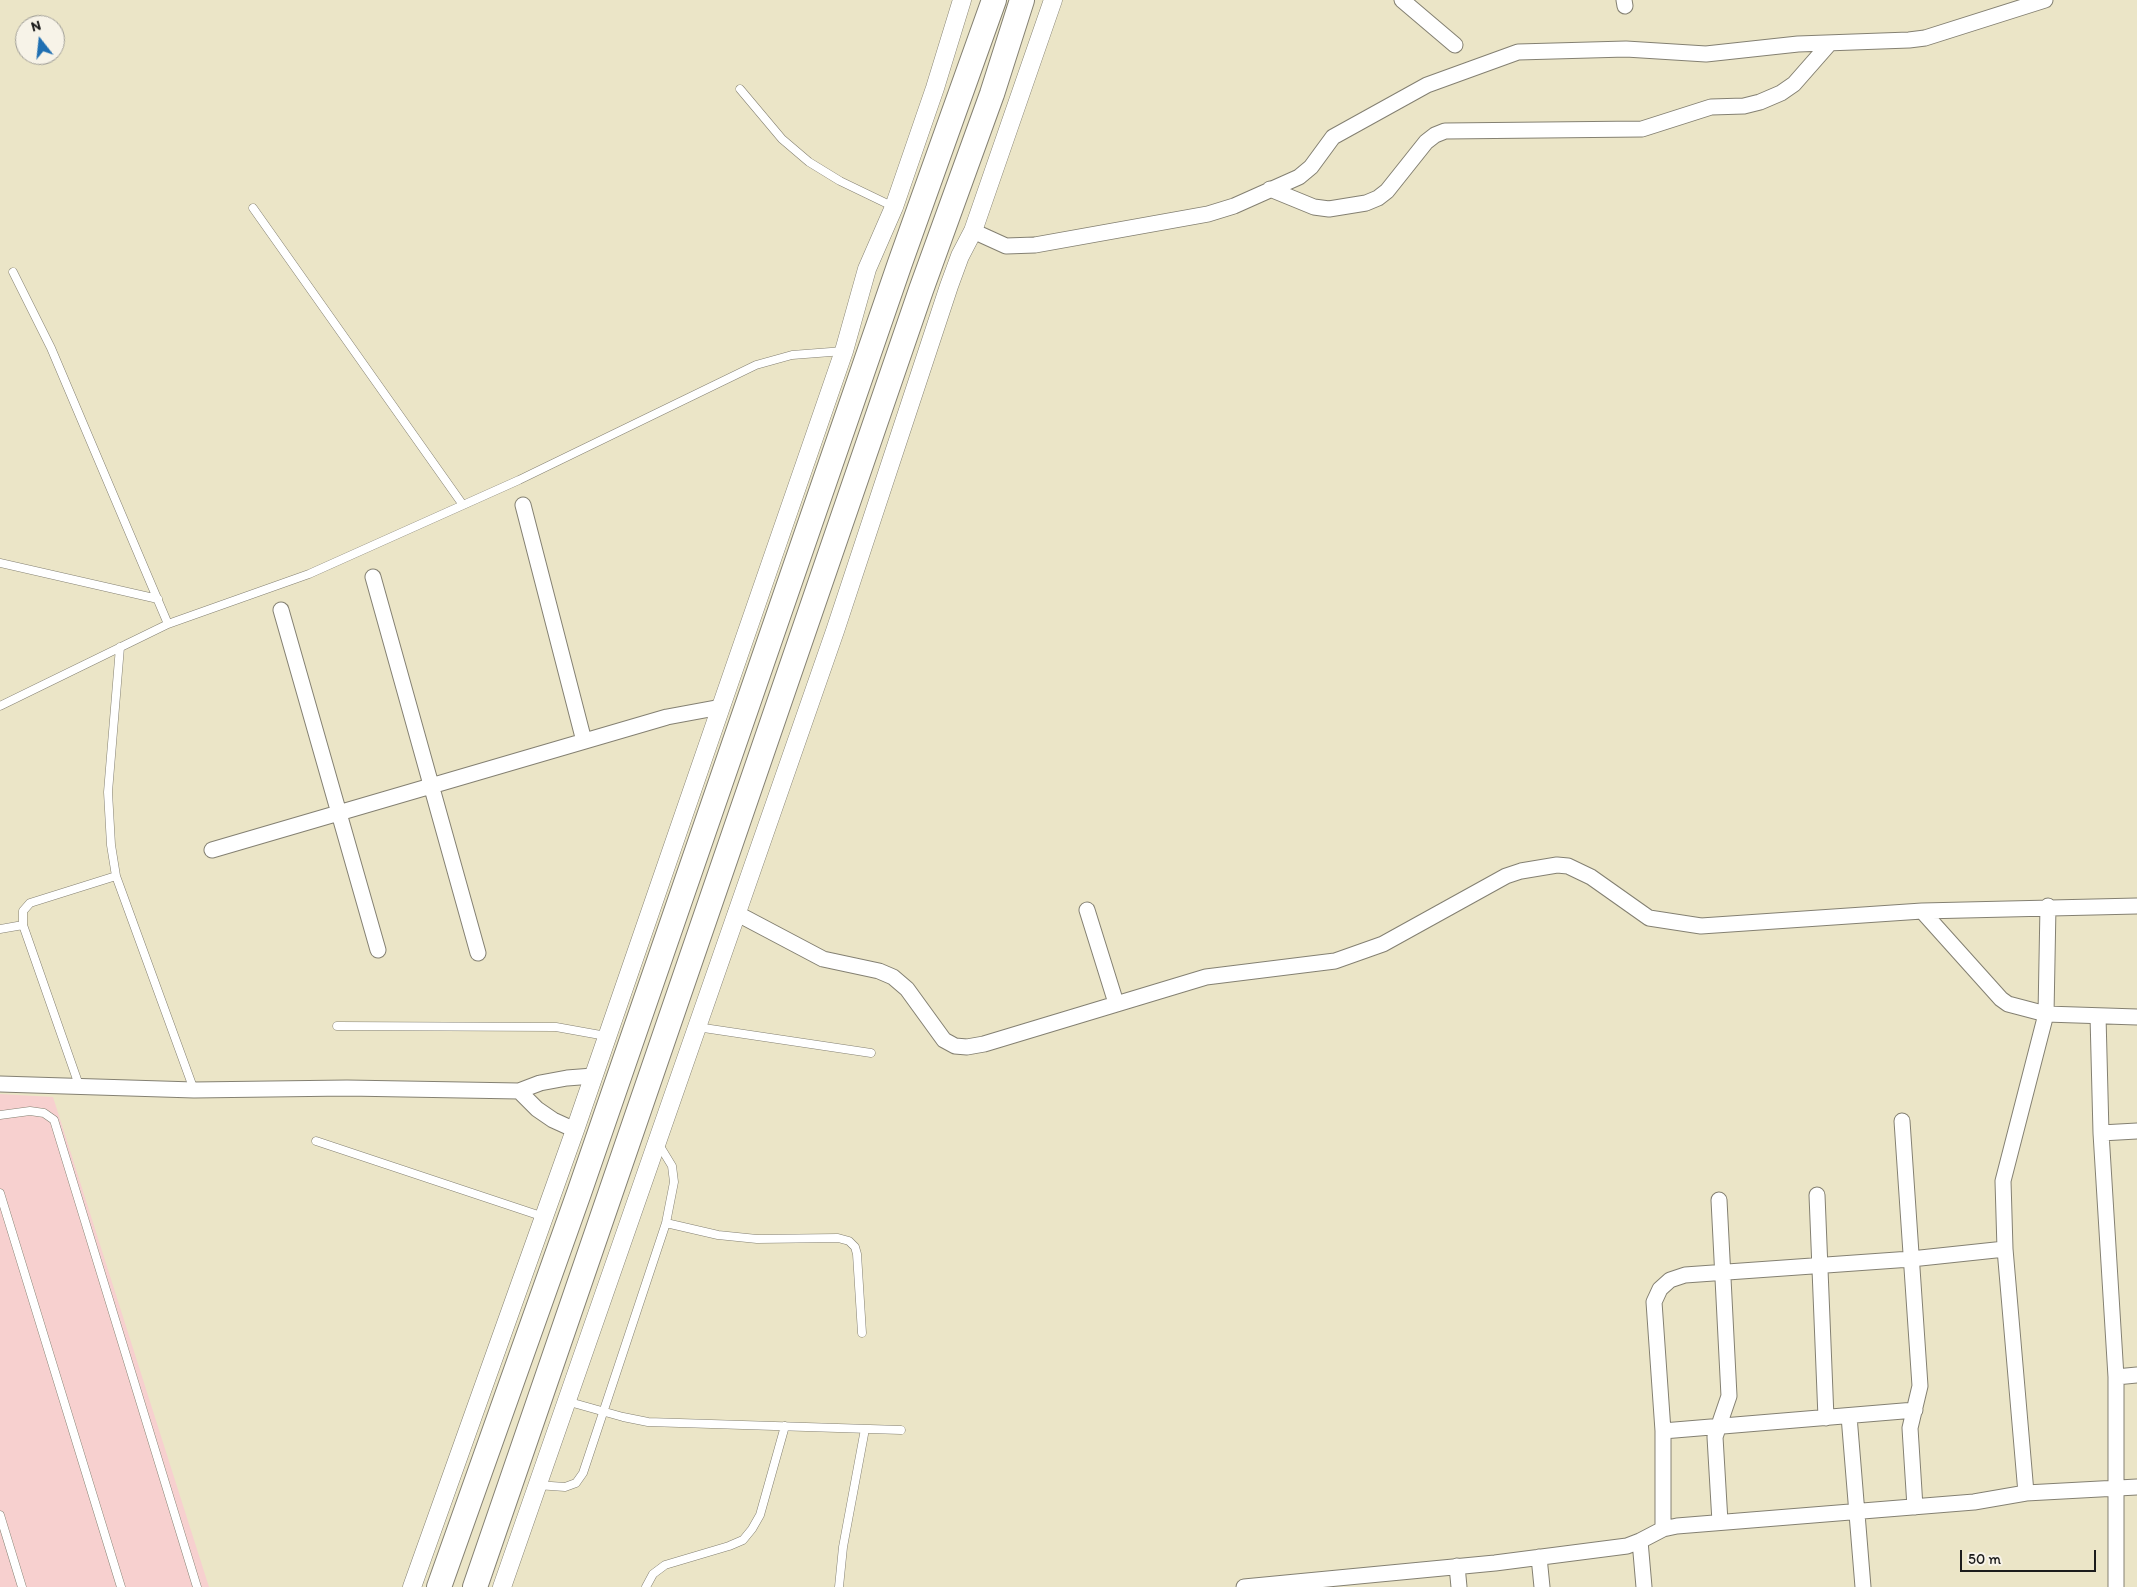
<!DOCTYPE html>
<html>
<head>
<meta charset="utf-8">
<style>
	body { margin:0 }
	#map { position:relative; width:2137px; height:1587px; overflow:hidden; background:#ebe5c7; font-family:Itim,sans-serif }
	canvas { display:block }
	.north { position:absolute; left:15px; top:15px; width:50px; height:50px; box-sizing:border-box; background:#f7f3e8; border:1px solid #9f9d96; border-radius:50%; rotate:344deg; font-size:14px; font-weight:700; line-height:20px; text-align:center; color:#1c1c1c }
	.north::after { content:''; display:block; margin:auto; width:18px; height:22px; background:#1f6fb2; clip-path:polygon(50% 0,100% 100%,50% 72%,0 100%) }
	.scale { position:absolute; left:1960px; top:1550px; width:136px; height:22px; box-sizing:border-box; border:2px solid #1c1c1c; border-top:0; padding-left:6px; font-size:15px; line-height:18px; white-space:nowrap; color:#1c1c1c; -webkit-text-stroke:4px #f7f3e8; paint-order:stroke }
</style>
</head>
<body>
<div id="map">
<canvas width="2137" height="1587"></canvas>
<div class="north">N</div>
<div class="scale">50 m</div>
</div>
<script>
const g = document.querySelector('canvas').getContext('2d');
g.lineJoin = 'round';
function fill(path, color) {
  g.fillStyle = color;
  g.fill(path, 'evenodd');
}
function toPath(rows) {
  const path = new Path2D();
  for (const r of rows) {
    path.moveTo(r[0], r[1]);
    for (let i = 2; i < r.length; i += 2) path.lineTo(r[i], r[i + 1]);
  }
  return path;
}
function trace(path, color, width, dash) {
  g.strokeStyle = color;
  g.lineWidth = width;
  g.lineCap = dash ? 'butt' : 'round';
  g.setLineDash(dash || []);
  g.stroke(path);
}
fill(toPath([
	[0,1094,53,1097,209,1587,0,1587]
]), '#f7d0cf');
const service = toPath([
	[740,89,782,139,809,162,840,181,894,207],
	[253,208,463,505],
	[13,272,51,348,168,624],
	[0,563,158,599],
	[120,647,108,792,111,845,116,876,194,1090],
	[0,706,168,624,309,574,519,480,756,365,792,355,844,351],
	[0,929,23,925],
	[337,1026,556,1027,606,1036],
	[697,1027,871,1053],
	[80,1088,23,925,23,911,30,903,116,876],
	[0,1115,30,1111,44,1113,54,1120,197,1587],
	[316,1141,544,1217],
	[0,1193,121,1587],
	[666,1223,718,1235,757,1239,838,1238,849,1241,855,1247,857,1254,862,1333],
	[566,1401,623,1417,648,1422,901,1430],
	[537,1485,565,1487,576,1483,583,1473,666,1223,674,1182,672,1166,658,1143],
	[0,1515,22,1587],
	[646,1587,653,1574,665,1565,729,1546,743,1540,752,1529,760,1515,785,1426],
	[839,1587,843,1547,865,1429]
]);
const minor = toPath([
	[1402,0,1455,45],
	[1624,0,1625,6],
	[1270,189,1314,207,1329,209,1366,203,1378,198,1387,191,1426,142,1435,135,1445,131,1642,129,1711,107,1744,106,1760,102,1781,93,1794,84,1830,43],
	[973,231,1006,246,1035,245,1208,214,1234,206,1299,177,1311,167,1333,137,1427,85,1518,52,1626,49,1706,54,1798,44,1909,40,1925,38,2045,0],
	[523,505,584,741],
	[373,577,478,953],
	[281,610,378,950],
	[212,850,667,717,721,707],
	[1087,910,1116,1003],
	[1922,911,2001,999,2008,1004,2046,1014,2137,1017],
	[736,913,823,959,879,971,893,977,907,989,944,1040,955,1046,967,1047,984,1044,1206,977,1335,961,1383,944,1506,876,1521,871,1557,865,1568,866,1591,877,1649,918,1701,926,1922,911,2137,906],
	[2098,1016,2101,1133,2116,1377,2116,1587],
	[0,1084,194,1090,347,1088,519,1091,540,1083,567,1078,593,1076],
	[519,1091,537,1109,553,1120,575,1130],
	[1902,1121,1920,1386,1910,1428,1915,1507],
	[2101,1133,2137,1131],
	[1817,1195,1826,1418],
	[1719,1200,1729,1396,1715,1437,1720,1522],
	[2116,1377,2137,1375],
	[1849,1416,1863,1587],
	[1663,1431,1915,1410],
	[2026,1493,2005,1249,2003,1181,2046,1014,2048,906],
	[1663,1529,1663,1431,1654,1302,1660,1289,1670,1280,1685,1275,1911,1259,2005,1249],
	[1640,1541,1644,1587],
	[1539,1557,1542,1587],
	[1457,1566,1459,1587],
	[1244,1587,1495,1563,1627,1546,1640,1541,1663,1529,1677,1526,1974,1502,2026,1493,2137,1487]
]);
const tertiary = toPath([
	[412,1587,575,1130,733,672,844,351,867,269,894,207,935,88,962,0],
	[502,1587,835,631,949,286,960,256,973,231,1053,0]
]);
const trunk = toPath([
	[439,1587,579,1193,900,263,994,0],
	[475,1587,921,290,992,94,1022,0]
]);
trace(service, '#848072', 9);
trace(minor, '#848072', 17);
trace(tertiary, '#848072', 19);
trace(trunk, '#848072', 26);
trace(service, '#fff', 8);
trace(minor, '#fff', 15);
trace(tertiary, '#fff', 18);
trace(trunk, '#fff', 24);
</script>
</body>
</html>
